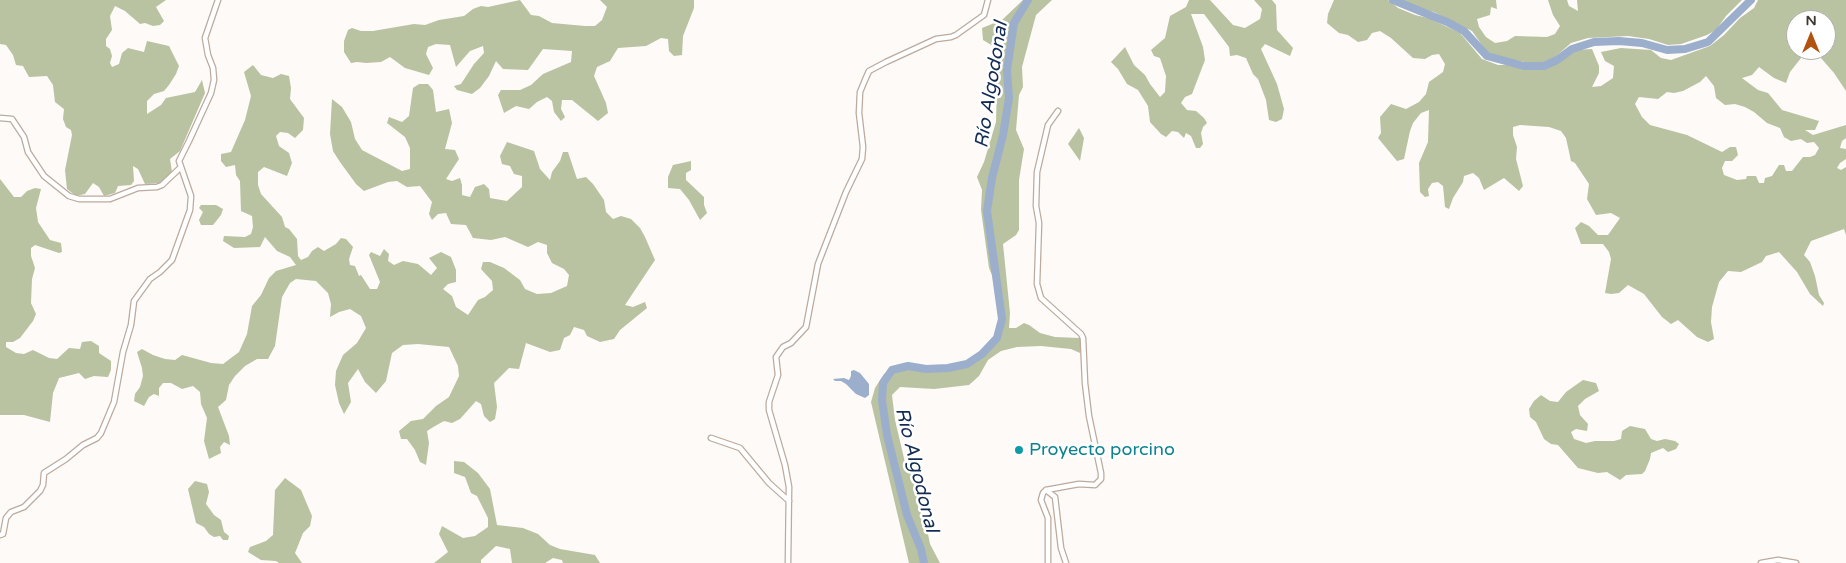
<!DOCTYPE html>
<html>
<head>
<meta charset="utf-8">
<style>
	body { margin:0 }
	#map { position:relative; width:1846px; height:563px; overflow:hidden; background:#fefaf7; font-family:"Varela Round",sans-serif }
	canvas { display:block }
	.north { position:absolute; left:1786px; top:10px; width:50px; height:50px; box-sizing:border-box; background:#fff; border:1px solid #b2afad; border-radius:50%; rotate:0deg; font-size:14px; font-weight:700; line-height:20px; text-align:center; color:#3e3732 }
	.north::after { content:''; display:block; margin:auto; width:18px; height:22px; background:#b2520e; clip-path:polygon(50% 0,100% 100%,50% 72%,0 100%) }
</style>
</head>
<body>
<div id="map">
<canvas width="1846" height="563"></canvas>
<div class="north">N</div>
</div>
<script>
const g = document.querySelector('canvas').getContext('2d');
g.lineJoin = 'round';
function fill(path, color) {
  g.fillStyle = color;
  g.fill(path, 'evenodd');
}
function toPath(rows) {
  const path = new Path2D();
  for (const r of rows) {
    path.moveTo(r[0], r[1]);
    for (let i = 2; i < r.length; i += 2) path.lineTo(r[i], r[i + 1]);
  }
  return path;
}
function trace(path, color, width, dash) {
  g.strokeStyle = color;
  g.lineWidth = width;
  g.lineCap = dash ? 'butt' : 'round';
  g.setLineDash(dash || []);
  g.stroke(path);
}
function drawText(font, color, halo, rows, align = 'center') {
  g.font = font + ' "Varela Round",sans-serif';
  g.lineWidth = 5;
  g.setLineDash([]);
  g.textBaseline = 'middle';
  g.strokeStyle = halo;
  g.fillStyle = color;
  for (const [text, x, y, turn = 0] of rows) {
    g.save();
    g.translate(x, y);
    g.rotate((+turn || 0) * Math.PI / 180);
    g.textAlign = isNaN(turn) ? turn : align;
    if (halo) g.strokeText(text, 0, 0);
    g.fillText(text, 0, 0);
    g.restore();
  }
}
fill(toPath([
	[0,0,166,0,156,7,164,21,160,25,153,26,145,23,140,24,125,11,115,6,110,16,112,30,106,39,106,46,110,49,112,56,110,63,112,67,119,64,122,53,128,48,144,52,147,41,169,46,179,66,176,74,169,85,164,91,154,94,147,101,147,114,161,105,166,98,195,92,202,80,205,93,180,151,170,159,172,172,164,183,145,184,138,169,133,166,134,181,131,185,118,186,115,193,104,196,99,187,93,183,85,194,76,196,67,189,65,170,72,135,71,130,66,127,63,119,64,109,55,102,53,85,47,76,29,77,23,66,16,65,13,55,6,45,0,44],
	[520,0,531,15,539,16,552,23,585,26,595,26,602,20,607,7,600,0,694,0,694,8,683,36,682,55,674,56,669,51,668,39,661,38,646,46,618,48,610,61,597,67,594,76,606,103,608,113,598,121,572,100,562,100,561,109,565,117,561,121,554,112,552,101,547,97,537,102,529,109,516,106,504,113,498,95,501,90,520,90,531,85,543,74,571,62,572,51,543,49,528,70,503,69,496,61,489,76,480,88,472,94,457,90,454,86,461,84,474,64,484,53,483,46,470,51,456,67,450,45,436,44,428,47,426,54,433,68,429,75,405,68,390,57,381,62,366,63,357,62,351,63,344,52,344,41,348,30,352,28,361,31,373,31,414,24,425,25,439,20,464,16,473,9,481,6,488,7],
	[1023,0,1052,0,1036,15,1022,67,1023,87,1019,95,1016,130,1024,149,1019,180,1019,230,1016,235,1003,244,1010,313,1009,328,1016,328,1024,323,1029,325,1040,333,1055,337,1080,338,1081,345,1080,353,1071,349,1041,346,1017,347,1001,351,988,360,979,376,969,385,934,389,900,387,892,395,895,420,907,471,914,474,918,506,926,524,930,544,940,563,909,563,871,402,875,388,884,374,903,368,937,372,962,367,983,354,997,339,1003,319,999,291,989,268,981,210,982,190,977,177,984,162,996,122,998,49,983,40,982,28,1002,20],
	[1189,0,1210,0,1233,25,1245,28,1260,19,1262,9,1254,0,1272,0,1276,5,1277,30,1293,48,1290,56,1265,44,1261,49,1277,84,1284,109,1282,119,1276,122,1269,120,1266,100,1258,79,1253,74,1246,58,1237,55,1230,56,1229,47,1204,14,1191,14,1203,47,1205,60,1192,94,1185,97,1181,103,1187,110,1196,111,1204,118,1207,123,1203,127,1201,133,1203,144,1200,148,1196,148,1191,136,1186,133,1184,138,1178,132,1172,131,1166,137,1161,134,1150,122,1148,106,1138,90,1127,84,1118,69,1111,62,1125,47,1134,65,1145,75,1150,84,1160,97,1165,92,1166,76,1160,58,1154,56,1151,50,1165,38,1170,16,1186,7],
	[1334,0,1388,0,1398,8,1415,15,1428,18,1460,33,1482,59,1498,65,1512,65,1530,70,1549,68,1575,50,1592,49,1599,66,1599,73,1592,87,1601,86,1613,78,1614,66,1605,61,1601,52,1621,48,1651,50,1661,58,1671,60,1710,46,1724,35,1740,18,1754,8,1758,0,1846,0,1846,91,1834,73,1814,50,1826,50,1826,20,1796,20,1796,50,1811,50,1801,58,1790,72,1786,83,1774,78,1759,67,1752,75,1742,78,1758,90,1768,93,1782,110,1819,121,1815,130,1805,130,1813,135,1846,125,1846,138,1842,141,1840,148,1846,149,1846,159,1840,163,1837,168,1841,170,1846,167,1846,235,1844,229,1811,241,1804,255,1810,262,1815,276,1819,295,1824,303,1823,306,1810,294,1797,272,1779,252,1766,256,1762,262,1741,272,1728,271,1719,282,1712,307,1711,322,1714,339,1708,342,1697,337,1678,320,1671,324,1662,317,1644,294,1628,285,1619,293,1611,294,1605,293,1611,259,1609,252,1603,244,1581,244,1575,228,1581,222,1589,226,1598,235,1608,235,1620,218,1611,213,1596,215,1587,199,1589,184,1575,163,1571,161,1566,138,1561,131,1549,127,1520,125,1513,127,1513,135,1517,147,1516,159,1523,186,1519,191,1504,178,1484,190,1479,178,1473,173,1464,176,1463,182,1453,198,1449,209,1445,207,1443,186,1438,182,1432,183,1428,189,1429,196,1425,197,1420,192,1419,163,1428,142,1429,110,1421,113,1413,123,1410,131,1404,159,1397,161,1378,138,1381,133,1380,117,1391,104,1406,109,1419,102,1426,94,1429,82,1443,72,1445,64,1439,54,1432,55,1425,59,1413,58,1391,38,1380,31,1372,33,1367,40,1358,42,1348,35,1339,33,1327,23,1328,14],
	[1706,76,1714,86,1716,98,1725,105,1735,104,1745,107,1754,112,1767,123,1780,128,1784,137,1791,141,1801,139,1807,143,1814,142,1819,148,1815,155,1810,157,1803,157,1792,171,1786,171,1784,165,1779,165,1772,176,1765,178,1764,183,1759,183,1756,176,1747,176,1746,179,1737,180,1724,175,1722,168,1725,161,1732,161,1738,155,1736,147,1730,147,1722,152,1687,135,1650,125,1642,117,1635,104,1639,97,1658,99,1667,92,1674,93,1683,91,1700,82],
	[1400,0,1496,0,1497,9,1491,7,1490,15,1477,19,1479,27,1486,37,1495,43,1507,41,1515,36,1547,37,1555,34,1560,26,1553,15,1548,0,1567,0,1569,6,1578,11,1577,0,1742,0,1726,16,1716,30,1707,35,1681,44,1668,45,1649,39,1628,36,1588,38,1571,43,1555,57,1544,62,1534,64,1495,56,1487,52,1472,31,1434,12,1409,5],
	[253,65,261,75,273,78,281,74,289,76,291,88,290,99,304,118,303,130,295,138,288,133,280,132,276,136,279,146,289,153,292,163,287,176,264,167,258,172,258,185,261,194,282,217,285,227,289,229,297,239,298,256,301,260,308,257,312,251,318,247,324,251,336,244,341,238,346,239,353,247,349,259,350,265,355,266,359,276,361,275,370,289,377,289,380,282,369,255,371,252,380,256,384,249,389,254,388,261,394,265,403,261,418,264,431,275,437,268,429,258,441,252,451,257,456,270,456,282,448,284,443,289,452,296,456,307,468,315,478,300,485,297,493,290,492,281,481,269,483,262,490,262,504,268,520,280,525,289,537,294,551,293,567,286,569,275,564,269,552,263,547,253,547,245,538,242,528,247,505,237,491,240,473,238,466,225,451,224,446,213,438,214,432,220,429,214,432,202,420,186,407,187,397,181,388,182,364,191,356,184,340,162,333,151,330,134,332,99,342,107,351,122,355,139,362,150,402,171,410,169,410,148,405,137,387,123,389,117,402,122,409,116,413,88,419,84,428,84,433,90,436,112,449,109,452,123,445,149,455,150,459,159,446,179,452,181,460,178,462,185,462,195,470,197,475,187,484,184,489,189,490,198,507,201,522,187,522,176,514,174,510,166,502,164,500,156,507,142,534,151,540,169,550,180,552,172,560,161,563,152,568,152,577,179,586,177,593,184,604,200,606,212,613,219,621,216,631,219,640,228,645,237,655,260,625,305,633,307,645,302,647,308,620,330,614,339,600,342,587,336,584,330,574,327,570,335,564,338,560,350,550,352,526,343,519,369,509,368,494,383,497,407,495,419,490,422,484,416,481,404,476,401,460,419,452,423,444,421,435,426,427,431,429,443,426,465,420,462,415,450,407,439,401,439,399,431,411,421,423,419,436,406,449,397,459,376,458,366,449,347,418,344,403,345,392,353,386,381,376,393,365,382,358,369,348,383,351,402,344,414,339,403,335,385,336,371,343,355,357,343,366,328,361,316,350,309,339,312,330,317,331,304,328,293,316,281,296,279,290,283,282,297,275,346,268,359,257,359,245,366,235,376,229,385,226,400,218,407,229,436,230,445,224,442,220,447,221,453,209,459,204,441,207,418,201,404,200,392,193,386,182,389,171,383,163,383,159,388,159,396,154,394,149,397,144,406,134,401,135,394,140,387,143,376,142,368,137,352,142,349,153,355,165,359,175,360,182,355,211,363,223,364,239,352,247,334,252,306,261,295,269,278,276,271,296,265,290,257,277,251,265,237,260,247,234,248,223,241,224,236,245,237,251,234,253,227,252,216,241,211,240,181,236,175,235,165,226,167,221,161,221,154,231,152,245,120,251,96,244,72],
	[1079,128,1084,138,1080,161,1068,144],
	[691,161,691,170,686,173,686,180,704,197,704,205,707,213,700,220,689,200,680,189,668,188,668,177,673,165],
	[0,179,14,197,21,197,27,191,35,188,41,189,36,208,38,222,50,240,61,243,62,252,59,253,35,245,31,248,31,256,35,268,32,279,31,303,36,314,33,321,20,338,13,342,6,342,6,347,16,353,24,354,33,350,49,358,57,359,69,348,80,349,82,342,91,341,99,346,99,353,111,361,111,370,108,377,94,376,85,379,79,373,59,378,53,393,50,422,24,415,0,415],
	[201,205,216,205,223,209,221,215,213,225,201,225,199,220,203,212,199,208],
	[1583,380,1596,383,1599,391,1585,399,1578,406,1580,415,1588,424,1587,431,1576,429,1571,432,1574,439,1586,443,1595,441,1614,441,1621,439,1622,431,1630,426,1645,429,1651,439,1657,441,1665,439,1675,441,1679,444,1676,449,1668,452,1663,448,1651,453,1650,459,1645,471,1642,474,1626,475,1620,480,1607,472,1598,473,1578,468,1558,445,1551,444,1544,439,1536,422,1530,417,1529,409,1534,401,1541,395,1550,401,1558,402,1566,392],
	[454,461,464,462,478,473,490,489,497,525,523,528,538,534,550,545,560,549,595,555,600,563,563,563,562,560,553,558,545,563,512,563,510,549,496,546,481,560,481,563,434,563,448,552,439,534,442,526,463,538,475,536,488,527,488,518,477,496,471,493,465,477,454,473],
	[285,478,301,490,312,516,310,526,303,533,295,553,302,563,279,563,276,561,261,560,248,552,250,547,266,541,273,535,275,490],
	[195,481,207,484,209,492,206,504,214,515,221,520,224,532,229,536,228,540,223,540,220,536,214,537,209,534,204,527,196,523,188,489]
]), '#b9c2a1');
fill(toPath([
	[854,370,860,373,869,384,869,395,865,398,856,394,846,384,841,381,835,381,833,379,844,378,849,380,851,376,851,371]
]), '#9baecb');
trace(toPath([
	[1393,0,1447,22,1464,31,1487,56,1524,66,1544,66,1557,60,1572,49,1594,42,1619,41,1642,43,1667,50,1685,49,1708,42,1751,0],
	[924,563,921,549,907,515,887,435,882,400,883,383,892,370,908,366,926,369,948,368,967,364,982,354,997,338,1002,319,987,211,992,178,1003,135,1009,98,1007,70,1014,23,1028,0]
]), '#9baecb', 8);
const minor = toPath([
	[0,118,12,119,24,137,28,152,44,176,69,196,79,199,110,199,138,188,157,187,162,185,180,168],
	[711,438,740,448,769,483,789,501],
	[1046,490,1055,497,1061,548,1066,563],
	[0,535,3,534,6,518,11,512,24,507,40,491,43,485,44,473,66,459,83,445,97,438,101,433,114,402,123,352,131,325,134,301,150,279,160,272,172,260,190,210,191,196,179,161,189,141,211,93,214,80,213,68,208,55,205,38,218,0],
	[788,563,789,487,785,465,769,410,769,402,778,375,776,357,783,347,791,343,806,327,818,264,846,192,862,159,863,147,859,113,860,92,865,80,869,71,886,62,936,39,951,37,956,35,984,15,988,0],
	[1048,563,1048,518,1041,500,1043,493,1046,490,1079,484,1095,485,1101,479,1101,473,1089,416,1085,383,1083,338,1081,334,1041,298,1037,284,1039,223,1036,206,1037,172,1048,125,1058,111],
	[1761,563,1778,560,1796,563]
]);
trace(minor, '#bbaa9d', 7);
trace(minor, '#fff', 4.5);
for (const [x, y, r, color] of [
	[1019,450,5,"#0f9aa8"]
]) {
  const dot = new Path2D();
  dot.arc(x, y, r, 0, 2 * Math.PI);
  g.fillStyle = color;
  g.fill(dot);
  trace(dot, '#fff', 2);
}
drawText('18px', '#0d838f', '#fff', [
	["Proyecto porcino",1029,450]
], 'left');
drawText('italic 19px', '#122b52', '#fff', [
	["Río Algodonal",992,85,-81],
	["Río Algodonal",916,470,76]
]);
</script>
</body>
</html>
